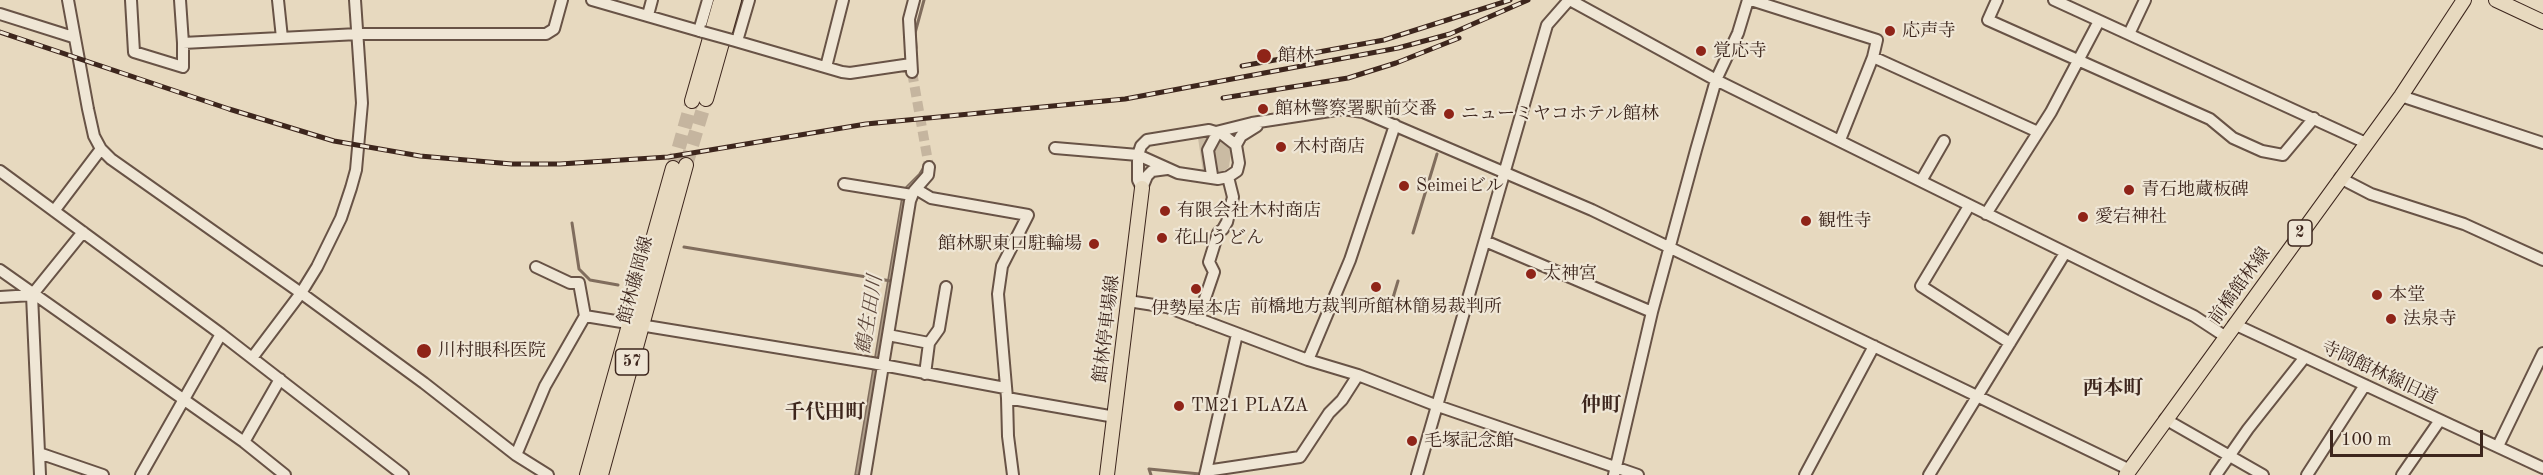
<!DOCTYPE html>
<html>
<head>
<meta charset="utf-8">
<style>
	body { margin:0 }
	#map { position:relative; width:2543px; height:475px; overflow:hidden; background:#e7d9bf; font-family:"Old Standard TT",serif }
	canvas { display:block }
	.scale { position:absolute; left:2330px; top:430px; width:153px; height:27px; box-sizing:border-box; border:3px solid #3d261d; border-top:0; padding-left:8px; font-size:18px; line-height:21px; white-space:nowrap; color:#3d261d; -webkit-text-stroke:4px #efe6d5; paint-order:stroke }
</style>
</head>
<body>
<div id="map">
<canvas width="2543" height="475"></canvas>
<div class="scale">100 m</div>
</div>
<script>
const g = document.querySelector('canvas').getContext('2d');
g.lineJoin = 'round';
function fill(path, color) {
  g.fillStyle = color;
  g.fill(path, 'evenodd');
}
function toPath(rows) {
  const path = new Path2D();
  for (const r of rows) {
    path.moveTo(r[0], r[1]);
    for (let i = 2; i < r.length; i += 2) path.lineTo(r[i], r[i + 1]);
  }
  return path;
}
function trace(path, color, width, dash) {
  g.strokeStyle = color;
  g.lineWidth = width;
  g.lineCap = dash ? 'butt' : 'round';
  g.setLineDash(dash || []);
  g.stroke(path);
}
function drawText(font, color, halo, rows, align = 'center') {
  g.font = font + ' "Old Standard TT","Noto Serif JP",serif';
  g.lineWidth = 4.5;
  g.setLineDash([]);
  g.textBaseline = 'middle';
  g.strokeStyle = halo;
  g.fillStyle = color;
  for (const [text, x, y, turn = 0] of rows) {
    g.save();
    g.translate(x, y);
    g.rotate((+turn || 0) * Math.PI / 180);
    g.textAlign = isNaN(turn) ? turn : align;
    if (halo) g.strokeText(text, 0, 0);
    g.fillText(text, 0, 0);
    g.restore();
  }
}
fill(toPath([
	[1215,137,1222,138,1229,145,1231,153,1229,167,1223,172,1215,175,1203,172,1198,138]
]), '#cabba3');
const water = toPath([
	[924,166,927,166,926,172,914,187,861,475,855,475,902,197,906,187,919,174,924,166]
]);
fill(water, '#ad9c88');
trace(water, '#806d5d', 1.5);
trace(toPath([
	[916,48,915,33,924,0],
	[572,223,579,269,590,280,618,285],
	[1413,233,1437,154],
	[684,247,891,281],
	[1389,311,1398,281],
	[1151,475,1149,469,1200,474]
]), '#806d5d', 3);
trace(toPath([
	[912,72,929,167]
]), '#c5b59f', 10, [10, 5]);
trace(toPath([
	[686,165,706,99],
	[673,168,692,101]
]), '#c5b59f', 14, [14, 7]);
const minor = toPath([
	[68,0,88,109,94,136,101,149,111,159,301,293,424,383,516,455,548,475],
	[131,0,134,52,183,67,183,43],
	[180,0,183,43,358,34,546,34,554,29,562,0],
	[278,0,282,38],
	[592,0,703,32],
	[1570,0,1716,80,2194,316,2226,337],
	[1751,0,1877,40,1873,57],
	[1997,0,1988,20,2210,119,2233,138,2262,151,2283,155,2314,118],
	[2054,0,2366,143],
	[0,14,73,37],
	[648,15,652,0],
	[699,31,708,0],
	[2129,34,2145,0],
	[732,40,842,72,850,73,911,64],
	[737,41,749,0],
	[826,67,843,0],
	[912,72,909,19,914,0],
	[2401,96,2543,143],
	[1216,132,1252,123,1343,109,1363,112,1592,210,2130,470],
	[1840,140,1873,57,2038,132],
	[1236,145,1241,136,1257,126],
	[1055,148,1138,155,1178,173,1218,179,1228,177,1237,171,1239,163,1236,145,1222,134,1209,130,1147,140,1141,146,1138,155,1138,180,1142,188],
	[0,171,221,334,403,475],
	[1212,175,1208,150,1215,137],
	[2340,178,2371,194,2464,224,2543,260],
	[1921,181,1944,141],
	[844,184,912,195],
	[1142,188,1147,176,1152,171,1167,169],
	[916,189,931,198,1028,215,1002,266,998,294,1007,398,1008,436,1013,475],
	[1969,206,1921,286,2010,343],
	[54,211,101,149],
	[1986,214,2051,112,2099,21],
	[1485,241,1652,312],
	[0,270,244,442,285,475],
	[32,295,40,475],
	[0,297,32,295,83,232],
	[1128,301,1167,307,1308,360,1358,375,1435,405,1638,475],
	[585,316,872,363,1005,388],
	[1198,319,1214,272,1209,262,1218,233,1223,229,1227,222,1233,197,1228,177],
	[2234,324,2543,468],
	[888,335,929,343],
	[252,358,301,293,317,267,341,218,351,188,356,170,362,103,355,0],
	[1308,360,1350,260,1395,125],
	[925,374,929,343,939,329,946,287],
	[1007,398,1115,417],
	[2165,419,2263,475],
	[244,442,280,379],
	[2498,446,2543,353],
	[39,453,103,475],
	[516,455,545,386,585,316,579,283,570,283,536,267],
	[1206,471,1237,334],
	[141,475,221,334],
	[865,475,910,201,914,191,928,175,929,167],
	[1205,475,1206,471,1300,457,1329,413,1342,400,1358,375],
	[1417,475,1547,25,1569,0],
	[1614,475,1652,312,1696,150,1716,80,1738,33,1748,0],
	[1805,475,1874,346],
	[1929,475,2065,253],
	[2216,475,2248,429,2305,357],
	[2307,475,2365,385],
	[2402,475,2440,420]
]);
const major = toPath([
	[2496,0,2543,22],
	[706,99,734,0],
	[692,101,721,0],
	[587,475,673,168],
	[601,475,686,165],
	[1107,475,1142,188],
	[2126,475,2401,96,2464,0]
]);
trace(minor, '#685346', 14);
trace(major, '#3d261d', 16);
trace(minor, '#efe6d5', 10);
trace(major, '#e7d9bf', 14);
const rail = toPath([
	[0,32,229,109,334,141,420,156,512,164,560,164,668,157,866,124,1125,99,1398,48,1450,34,1528,0],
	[1242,66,1384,40,1510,0],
	[1223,98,1348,78,1396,63,1459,38]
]);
trace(rail, '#3d261d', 5);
trace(rail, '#efe6d5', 3, [9]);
const minorBridge = toPath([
	[703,32,732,40]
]);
trace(minorBridge, '#685346', 14, []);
trace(minorBridge, '#efe6d5', 10);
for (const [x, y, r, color] of [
	[1890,31,6,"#8f2418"],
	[1701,51,6,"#8f2418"],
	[1264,56,8,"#8f2418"],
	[1263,109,6,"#8f2418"],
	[1449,114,6,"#8f2418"],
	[1281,147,6,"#8f2418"],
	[1404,186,6,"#8f2418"],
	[2129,190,6,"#8f2418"],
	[1165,211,6,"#8f2418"],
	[2083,217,6,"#8f2418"],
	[1806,221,6,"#8f2418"],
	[1162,238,6,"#8f2418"],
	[1094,244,6,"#8f2418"],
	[1531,274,6,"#8f2418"],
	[1376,287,6,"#8f2418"],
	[1196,289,6,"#8f2418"],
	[2377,295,6,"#8f2418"],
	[2391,319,6,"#8f2418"],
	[424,351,8,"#8f2418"],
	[1179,406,6,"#8f2418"],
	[1412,441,6,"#8f2418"]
]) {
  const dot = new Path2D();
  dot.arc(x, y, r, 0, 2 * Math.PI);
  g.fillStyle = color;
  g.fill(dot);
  trace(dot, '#efe6d5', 2);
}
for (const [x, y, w] of [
	[2300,233,24],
	[632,362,33]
]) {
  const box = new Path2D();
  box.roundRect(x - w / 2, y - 13, w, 26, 4.5);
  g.fillStyle = '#efe6d5';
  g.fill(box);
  trace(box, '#3d261d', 1.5);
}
drawText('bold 16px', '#3d261d', null, [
	["2",2300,233],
	["57",632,362]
]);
drawText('18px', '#3d261d', '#efe6d5', [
	["応声寺",1902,31],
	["覚応寺",1713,51],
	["館林",1278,56],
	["館林警察署駅前交番",1275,109],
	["ニューミヤコホテル館林",1461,114],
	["木村商店",1293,147],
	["Seimeiビル",1416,186],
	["青石地蔵板碑",2141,190],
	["有限会社木村商店",1177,211],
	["愛宕神社",2095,217],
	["観性寺",1818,221],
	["花山うどん",1174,238],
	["館林駅東口駐輪場",1082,244,"right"],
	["太神宮",1543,274],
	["本堂",2389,295],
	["前橋地方裁判所館林簡易裁判所",1376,307,"center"],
	["伊勢屋本店",1196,309,"center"],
	["法泉寺",2403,319],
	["川村眼科医院",438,351],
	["TM21 PLAZA",1191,406],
	["毛塚記念館",1424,441]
], 'left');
drawText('18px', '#3d261d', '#efe6d5', [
	["館林藤岡線",636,280,-75],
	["前橋館林線",2240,286,-54],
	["館林停車場線",1107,329,-83],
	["寺岡館林線旧道",2379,373,25]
]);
drawText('italic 20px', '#5f493d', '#efe6d5', [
	["鶴生田川",870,315,-81]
]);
drawText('bold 20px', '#3d261d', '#efe6d5', [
	["西本町",2113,389],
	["仲町",1601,406],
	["千代田町",825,413]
]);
</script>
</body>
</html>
